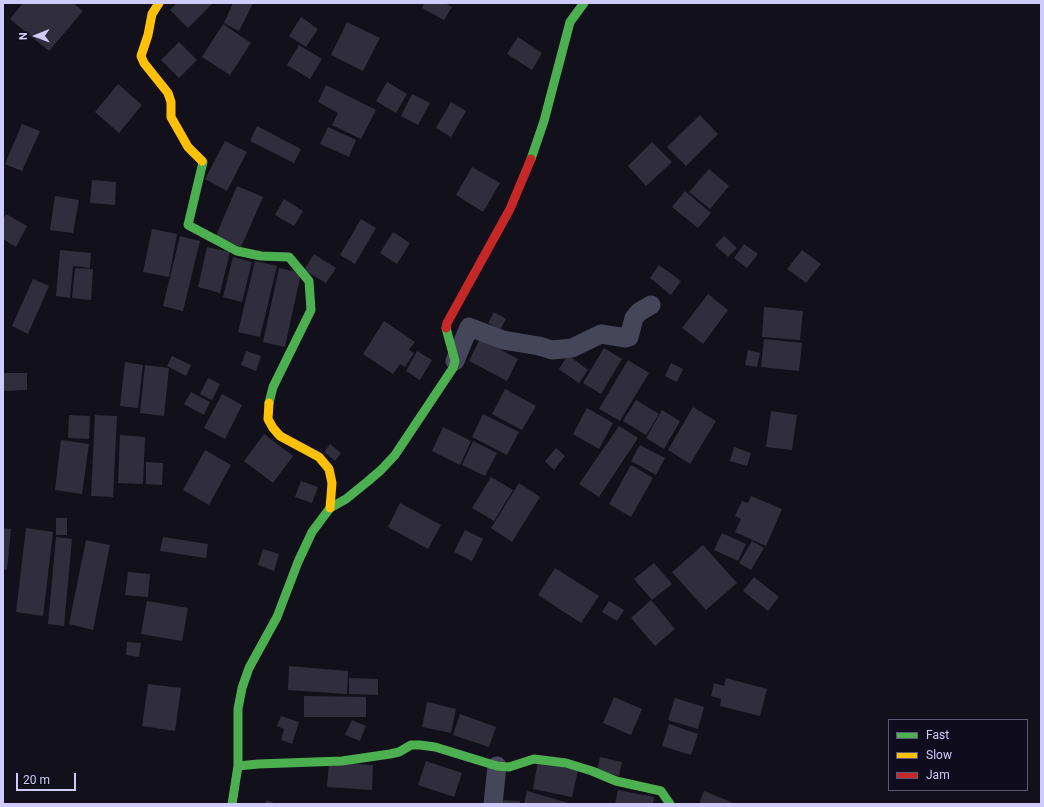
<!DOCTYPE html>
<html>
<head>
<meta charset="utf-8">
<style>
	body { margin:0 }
	#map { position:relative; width:1044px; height:807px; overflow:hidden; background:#12101a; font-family:Roboto,sans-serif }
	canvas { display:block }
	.frame { position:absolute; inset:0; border:4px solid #cfccfc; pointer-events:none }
	.legend { position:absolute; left:888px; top:719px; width:140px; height:72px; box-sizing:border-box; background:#0f0d1d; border:1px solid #5c5976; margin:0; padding:5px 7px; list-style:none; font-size:12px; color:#cfccfc }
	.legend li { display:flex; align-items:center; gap:8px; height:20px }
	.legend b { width:20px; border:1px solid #5c5976 }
	.north { position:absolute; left:16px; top:16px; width:40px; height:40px; -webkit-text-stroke:3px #0f0d1d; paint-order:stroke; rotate:269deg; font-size:11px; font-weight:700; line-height:16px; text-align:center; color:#cfccfc }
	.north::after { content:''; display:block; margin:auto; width:14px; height:18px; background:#cfccfc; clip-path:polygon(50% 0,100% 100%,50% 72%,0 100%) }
	.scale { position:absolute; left:16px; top:773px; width:60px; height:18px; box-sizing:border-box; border:2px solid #cfccfc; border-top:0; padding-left:5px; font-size:12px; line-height:14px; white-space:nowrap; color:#cfccfc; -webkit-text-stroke:3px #0f0d1d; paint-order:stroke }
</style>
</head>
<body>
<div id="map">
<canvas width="1044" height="807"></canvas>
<div class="frame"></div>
<ul class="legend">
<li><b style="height:5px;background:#4caf50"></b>Fast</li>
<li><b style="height:5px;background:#ffc107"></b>Slow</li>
<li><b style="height:5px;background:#c62828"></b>Jam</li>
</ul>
<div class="north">N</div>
<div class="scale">20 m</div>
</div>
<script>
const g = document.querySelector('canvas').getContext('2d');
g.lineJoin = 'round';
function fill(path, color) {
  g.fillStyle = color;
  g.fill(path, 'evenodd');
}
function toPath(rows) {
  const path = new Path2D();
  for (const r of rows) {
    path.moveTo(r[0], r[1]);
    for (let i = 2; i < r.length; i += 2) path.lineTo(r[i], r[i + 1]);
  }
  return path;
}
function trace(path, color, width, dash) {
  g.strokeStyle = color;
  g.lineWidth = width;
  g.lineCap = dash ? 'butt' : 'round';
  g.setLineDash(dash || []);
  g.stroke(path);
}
fill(toPath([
	[23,3,73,3,83,11,49,51,10,19],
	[177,3,213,3,188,28,170,10],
	[233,3,253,3,239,31,224,23],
	[424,3,445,3,452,7,444,20,422,8],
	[301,17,318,29,306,47,289,36],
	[347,22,380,38,363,71,331,55],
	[223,24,251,43,230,75,202,57],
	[518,37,542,53,532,70,507,54],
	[179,42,197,60,179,78,161,60],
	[299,45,322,59,310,79,287,65],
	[387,82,407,94,396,113,376,101],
	[118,84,142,105,119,133,95,112],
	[326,85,376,110,361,139,332,125,338,113,318,102],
	[412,94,430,103,418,125,401,116],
	[451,102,466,111,451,137,436,128],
	[700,115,718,134,686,166,667,147],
	[22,124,40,131,22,171,5,164],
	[257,126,301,149,294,163,250,141],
	[328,127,356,140,349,157,320,144],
	[225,141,247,152,227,191,205,179],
	[652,142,672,162,646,186,628,166],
	[472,167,500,183,483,212,456,195],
	[709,169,729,186,710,209,689,192],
	[92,180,116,182,115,205,90,203],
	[237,186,263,197,241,247,216,236],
	[685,191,711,213,698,228,672,207],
	[55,196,79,200,73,233,50,230],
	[284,199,303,211,294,226,275,215],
	[6,214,27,226,16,247,3,239,3,220],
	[361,219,376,228,355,264,340,255],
	[152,229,177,234,169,277,143,272],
	[393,232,410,243,397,264,380,253],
	[180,236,200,241,183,311,163,306],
	[724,236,737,248,728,257,715,245],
	[744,244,758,254,747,268,734,258],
	[207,247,230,252,220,293,198,287],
	[60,250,91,253,90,268,73,266,70,298,56,296],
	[802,250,821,264,806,283,787,269],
	[314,254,336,268,326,283,304,270],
	[233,257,252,262,242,302,223,297],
	[255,261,277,266,260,337,238,332],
	[659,265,681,281,671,295,650,278],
	[75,268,93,269,91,300,72,298],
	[279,268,301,273,285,347,263,342],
	[33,279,49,286,28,334,12,326],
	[708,294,728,310,703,344,682,328],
	[764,307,803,311,800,340,762,337],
	[494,312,506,319,500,330,488,323],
	[384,321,415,342,409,350,414,353,405,367,400,364,393,374,363,354],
	[480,339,518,359,507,381,469,361],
	[764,339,802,343,799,371,761,367],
	[604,348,622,359,601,394,583,383],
	[748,350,760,353,757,367,745,365],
	[246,351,261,356,256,371,241,365],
	[417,351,432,360,420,380,406,371],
	[568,355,588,370,579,383,559,369],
	[172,356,191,365,186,376,167,366],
	[628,360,649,373,620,421,599,409],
	[125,362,143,365,138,408,120,406],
	[671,363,683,369,677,382,665,376],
	[145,365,169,368,164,416,140,413],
	[3,373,27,373,27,390,3,391],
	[208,378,220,384,212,400,200,394],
	[505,389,536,406,522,430,492,414],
	[191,392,210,402,204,415,184,404],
	[222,394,242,405,225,439,204,428],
	[636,400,659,414,646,435,623,421],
	[693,407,716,421,690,464,668,450],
	[587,408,613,423,599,449,573,434],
	[662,410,680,421,664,449,646,438],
	[771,411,797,415,792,450,766,447],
	[483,414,519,432,507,455,472,437],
	[69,415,90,416,89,439,68,438],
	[95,415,117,416,113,497,91,496],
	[619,426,638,438,599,497,579,484],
	[443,427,471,441,460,465,432,451],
	[264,434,293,456,273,483,244,461],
	[120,435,145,437,143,484,118,483],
	[61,440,89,444,82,494,55,490],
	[473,441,497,453,485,476,462,465],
	[330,444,341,453,335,461,324,452],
	[640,445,665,458,656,475,631,461],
	[734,447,751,453,747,466,730,461],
	[556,448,565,456,554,470,545,461],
	[205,450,231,465,209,505,183,490],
	[146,462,163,463,162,485,146,484],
	[631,465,653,478,631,517,609,504],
	[491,477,513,490,494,521,472,508],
	[301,481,318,487,312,503,295,497],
	[519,483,540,497,512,542,491,528],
	[751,496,782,509,766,546,735,532,741,519,735,516,742,501,748,503],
	[400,503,441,525,428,549,388,527],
	[56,518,67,518,67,535,56,535],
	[3,528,11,529,7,570,3,569],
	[26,528,53,532,43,616,16,612],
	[465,530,483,539,472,561,454,552],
	[722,533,746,544,738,561,714,550],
	[56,537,72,539,64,626,48,624],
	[163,537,208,544,206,558,160,551],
	[86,540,110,545,93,630,69,624],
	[752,541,764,548,751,570,739,563],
	[703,545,737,583,706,610,672,572],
	[263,549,279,554,274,571,258,565],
	[654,563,672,584,652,600,634,579],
	[555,568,599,596,581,623,538,595],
	[128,572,150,574,148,597,125,595],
	[754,577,779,597,768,611,743,591],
	[651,600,675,629,655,646,631,618],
	[147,601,188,608,182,641,141,634],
	[609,601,624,610,617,621,602,612],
	[127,642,141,643,139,657,126,655],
	[289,666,348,671,347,694,288,690],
	[349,678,378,679,378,695,349,694],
	[726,678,767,689,760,716,720,706,721,699,711,696,714,683,724,686],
	[148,684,181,688,175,731,142,726],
	[304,696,366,697,366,717,304,717],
	[614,697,642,709,631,735,603,723],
	[675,698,704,707,698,729,668,720],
	[427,702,456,709,451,733,422,727],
	[460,714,496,727,489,747,453,735],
	[281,716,299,722,292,744,281,740,284,729,277,726],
	[352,720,366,726,360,741,345,735],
	[669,724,698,734,691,755,662,746],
	[600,757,622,762,619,776,597,771],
	[426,761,462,773,454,797,418,785],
	[538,761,578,770,572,797,533,789],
	[329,762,373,765,372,790,327,787],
	[618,790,654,797,653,804,615,804],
	[527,791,572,804,524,804],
	[704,791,736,804,699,804],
	[266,800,277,804,265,804],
	[500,800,520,801,520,804,500,804]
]), '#302e3c');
trace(toPath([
	[455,361,469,327,503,340,539,346,552,350,572,348,601,334,626,338,629,337,634,318,639,312,651,305],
	[493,804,497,766]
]), '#46465a', 19);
trace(toPath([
	[531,159,544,121,570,22,584,3],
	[202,161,203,162,188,225,237,251,261,256,289,257,309,281,311,310,273,387,269,403],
	[238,766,258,764,342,761,390,754,399,752,411,745,420,745,435,747,497,766,509,767,534,759,566,763,592,771,616,781,661,791,670,804],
	[232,804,238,766,238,709,242,688,249,668,277,617,298,562,312,532,330,508,346,499,367,482,381,470,395,455,453,368,455,361,446,328]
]), '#4caf50', 9);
trace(toPath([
	[159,3,152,14,148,35,141,56,144,63,168,93,171,102,171,117,188,147,202,161],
	[269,403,268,419,273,428,280,436,319,457,329,469,332,483,330,508]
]), '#ffc107', 9);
trace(toPath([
	[446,328,447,323,510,209,531,159]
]), '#c62828', 9);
</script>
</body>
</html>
